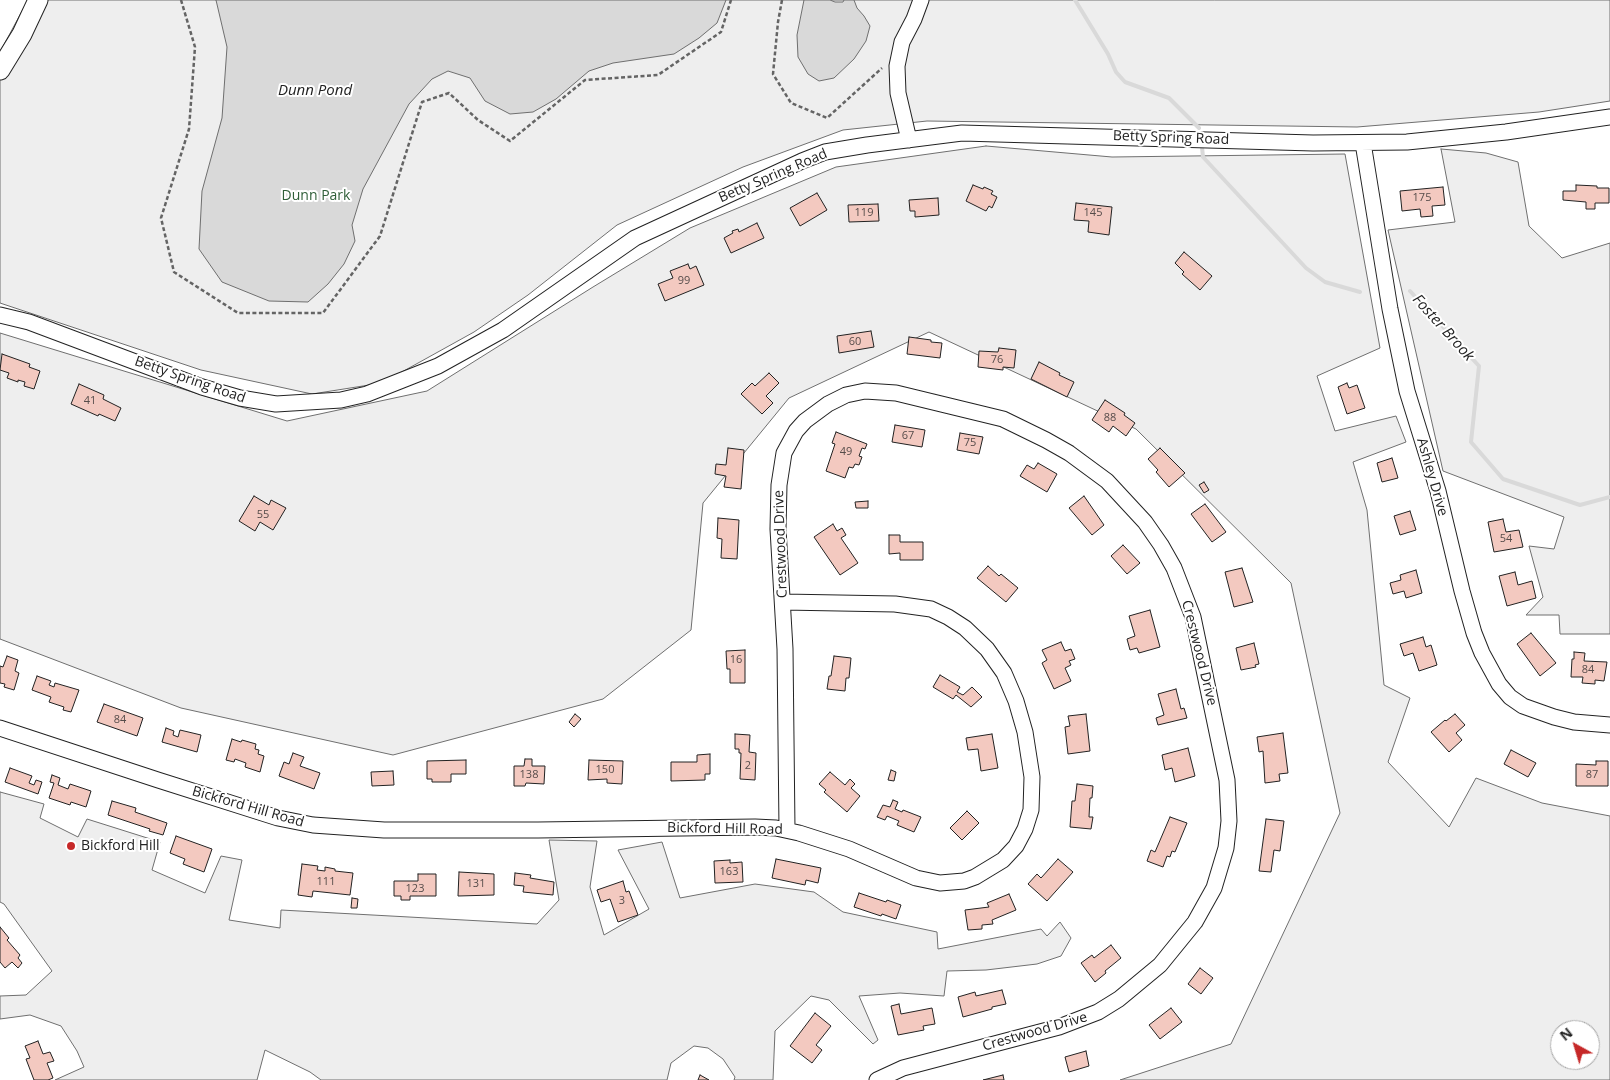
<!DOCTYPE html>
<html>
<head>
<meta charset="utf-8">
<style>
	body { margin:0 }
	#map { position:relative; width:1610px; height:1080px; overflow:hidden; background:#fff; font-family:"Open Sans",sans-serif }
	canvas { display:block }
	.north { position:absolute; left:1550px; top:1020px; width:50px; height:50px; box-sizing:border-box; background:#fff; border:1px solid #a7a7a7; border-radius:50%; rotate:321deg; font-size:14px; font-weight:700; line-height:20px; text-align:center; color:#222 }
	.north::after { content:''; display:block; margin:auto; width:18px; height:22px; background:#c62828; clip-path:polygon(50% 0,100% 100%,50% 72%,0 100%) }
</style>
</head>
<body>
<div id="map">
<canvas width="1610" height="1080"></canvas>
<div class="north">N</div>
</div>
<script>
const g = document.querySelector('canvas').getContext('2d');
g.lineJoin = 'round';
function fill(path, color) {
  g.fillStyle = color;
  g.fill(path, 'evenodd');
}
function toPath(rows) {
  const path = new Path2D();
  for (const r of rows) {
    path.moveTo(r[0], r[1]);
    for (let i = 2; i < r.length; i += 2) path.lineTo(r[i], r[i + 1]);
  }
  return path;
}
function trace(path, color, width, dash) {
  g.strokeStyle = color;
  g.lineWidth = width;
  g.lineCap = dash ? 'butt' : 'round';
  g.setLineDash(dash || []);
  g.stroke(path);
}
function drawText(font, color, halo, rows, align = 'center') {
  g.font = font + ' "Open Sans",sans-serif';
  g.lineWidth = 4;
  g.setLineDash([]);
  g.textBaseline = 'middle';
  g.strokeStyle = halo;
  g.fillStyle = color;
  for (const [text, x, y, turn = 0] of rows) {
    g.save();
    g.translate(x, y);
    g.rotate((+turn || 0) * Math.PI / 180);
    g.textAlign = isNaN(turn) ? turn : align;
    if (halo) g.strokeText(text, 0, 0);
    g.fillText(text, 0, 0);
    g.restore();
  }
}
const green = toPath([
	[28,0,1610,0,1610,101,1539,112,1357,127,927,121,843,130,743,167,617,225,528,295,474,332,382,383,312,394,201,370,0,303,0,52,28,0],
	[986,146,1112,157,1345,154,1380,348,1317,376,1335,431,1396,416,1406,442,1353,462,1367,510,1384,685,1410,698,1388,762,1449,827,1476,778,1542,803,1610,816,1610,1080,1120,1080,1231,1044,1340,813,1291,583,1136,429,929,332,789,398,703,503,691,630,603,699,393,755,181,708,0,639,0,333,287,421,427,391,593,287,690,228,836,167,986,146],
	[1560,1030,1590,1030,1590,1060,1560,1060,1560,1030],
	[1441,149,1486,153,1518,162,1529,226,1562,258,1610,243,1610,634,1560,634,1559,615,1526,615,1543,597,1529,546,1554,549,1564,517,1443,471,1388,230,1455,222,1441,149],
	[0,792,44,804,40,818,78,837,87,819,160,842,152,870,205,893,221,856,242,860,229,920,280,928,281,910,537,924,559,900,549,840,597,841,590,887,604,935,649,909,618,850,662,842,680,898,755,884,814,892,843,912,937,932,938,949,1041,929,1047,936,1060,922,1071,938,1061,956,1037,964,986,970,947,971,944,996,900,993,859,996,878,1040,873,1044,829,1000,811,996,775,1031,773,1080,734,1080,735,1077,723,1059,708,1048,694,1046,671,1063,667,1080,321,1080,310,1072,265,1050,257,1080,55,1080,84,1067,77,1051,61,1026,30,1015,0,1019,0,996,26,995,52,971,4,904,0,902,0,792]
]);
fill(green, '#eee');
trace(green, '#6f6f6f', 1);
const water = toPath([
	[216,0,726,0,717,23,699,38,674,54,613,63,589,71,556,99,533,112,510,114,485,101,470,78,448,71,432,79,409,104,363,189,352,225,355,241,344,264,328,284,308,302,269,301,222,282,199,249,202,191,222,118,227,47,216,0],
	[804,0,830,0,835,2,843,2,844,0,854,0,857,8,864,16,870,26,866,41,854,59,834,78,819,81,808,74,798,57,797,35,804,0]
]);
fill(water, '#d9d9d9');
trace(water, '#6f6f6f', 1);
trace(toPath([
	[1075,0,1108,54,1116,72,1125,82,1169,98,1199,128],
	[1202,147,1203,157,1306,268,1325,282,1360,292],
	[1410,291,1479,366,1471,442,1503,479,1580,505,1610,497]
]), '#d9d9d9', 4);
const building = toPath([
	[973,185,983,189,984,187,993,191,991,194,997,197,992,208,989,206,986,211,966,201,973,185],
	[1576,185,1597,186,1597,188,1609,188,1609,203,1595,203,1595,209,1586,209,1586,202,1563,200,1563,191,1576,191,1576,185],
	[1443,187,1445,205,1432,206,1433,216,1421,217,1420,209,1402,211,1400,191,1443,187],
	[817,193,827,210,800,226,790,208,817,193],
	[938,198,939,215,915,217,915,211,910,211,909,200,938,198],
	[1076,203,1112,207,1109,235,1088,232,1089,221,1074,220,1076,203],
	[878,204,879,221,849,222,848,205,878,204],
	[757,223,764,238,731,253,724,238,733,233,732,231,738,229,739,232,757,223],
	[1184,252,1212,276,1200,290,1182,274,1184,272,1175,263,1184,252],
	[688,264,690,269,696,266,704,285,665,301,658,284,673,278,670,271,688,264],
	[871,331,874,347,839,353,837,336,871,331],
	[909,337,931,340,931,342,942,343,940,358,907,354,909,337],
	[999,348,1016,350,1014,368,1003,367,1003,370,978,367,979,351,998,352,999,348],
	[2,354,30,364,29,367,40,371,34,389,24,386,25,382,18,380,18,382,7,378,9,373,0,370,2,354],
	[1039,362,1060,373,1059,375,1074,382,1067,397,1031,379,1039,362],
	[769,373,779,383,766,396,773,403,762,414,741,394,752,383,755,386,769,373],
	[1347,383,1349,388,1357,385,1365,408,1347,414,1338,387,1347,383],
	[79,384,104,395,103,399,121,408,115,421,99,414,98,416,71,404,79,384],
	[1105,400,1125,413,1124,415,1135,423,1126,436,1113,426,1109,432,1092,420,1105,400],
	[895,425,925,430,922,447,892,442,895,425],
	[836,432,867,444,865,449,862,448,859,456,862,457,859,465,855,464,853,468,849,467,845,478,826,471,835,444,832,443,836,432],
	[960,433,983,437,979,454,957,450,960,433],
	[728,448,744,450,741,489,724,487,726,476,715,474,716,464,726,465,728,448],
	[1160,448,1185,473,1169,487,1156,472,1158,470,1148,459,1160,448],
	[1392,458,1398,478,1382,482,1377,463,1392,458],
	[1038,463,1057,474,1047,492,1020,476,1027,465,1034,469,1038,463],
	[1204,482,1209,490,1204,493,1199,485,1204,482],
	[254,496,269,505,271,500,286,508,273,530,260,522,255,531,239,521,254,496],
	[1084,496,1104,525,1092,535,1069,508,1084,496],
	[868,501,868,508,856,508,855,502,868,501],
	[1205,504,1226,532,1212,542,1191,514,1205,504],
	[1410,511,1416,530,1400,535,1394,516,1410,511],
	[718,518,739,520,737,559,721,558,722,539,717,538,718,518],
	[1503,519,1506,532,1519,530,1523,547,1494,552,1488,522,1503,519],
	[833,524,837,531,842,528,846,535,841,538,858,563,840,575,814,537,833,524],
	[889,535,900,535,900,542,923,542,923,560,900,560,900,553,889,554,889,535],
	[1123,545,1140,563,1127,574,1111,556,1123,545],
	[988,566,999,576,1001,574,1018,588,1006,602,977,578,988,566],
	[1242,568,1253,602,1234,607,1225,572,1242,568],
	[1416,570,1422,593,1406,598,1404,591,1393,594,1390,583,1401,580,1400,575,1416,570],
	[1515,572,1518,585,1532,581,1536,598,1507,606,1499,576,1515,572],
	[1150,610,1160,647,1139,653,1137,648,1130,650,1127,639,1135,636,1129,616,1150,610],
	[1531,633,1556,663,1540,676,1517,644,1531,633],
	[1423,637,1426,647,1431,645,1437,665,1419,671,1413,653,1404,656,1400,644,1423,637],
	[1061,642,1065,651,1071,649,1075,659,1069,661,1071,665,1065,668,1071,681,1054,689,1042,663,1047,660,1042,650,1061,642],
	[1254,643,1259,664,1255,665,1256,667,1241,670,1236,648,1254,643],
	[745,650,745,683,730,683,730,669,727,669,726,651,745,650],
	[1574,652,1585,653,1584,661,1607,662,1604,681,1595,680,1595,684,1582,683,1583,677,1571,677,1572,659,1574,659,1574,652],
	[7,656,18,660,15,671,19,673,14,690,4,687,5,684,0,683,0,666,3,667,7,656],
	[834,656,851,658,849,678,846,678,845,691,827,689,829,676,831,676,834,656],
	[940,675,960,687,957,692,963,695,972,687,982,697,971,707,956,695,953,699,933,687,940,675],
	[37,676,51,681,49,685,54,687,55,683,79,690,71,712,63,710,64,707,49,702,51,697,32,690,37,676],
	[1176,689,1181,709,1184,708,1187,718,1158,725,1156,718,1164,715,1158,694,1176,689],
	[104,704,143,718,137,736,97,722,104,704],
	[575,714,581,719,574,727,569,722,575,714],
	[1086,714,1090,751,1068,754,1065,727,1070,726,1068,716,1086,714],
	[1455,714,1465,725,1456,733,1462,740,1449,752,1431,732,1445,720,1446,721,1455,714],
	[166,728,174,731,173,735,178,737,180,730,201,735,197,752,162,742,166,728],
	[1283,733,1288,773,1279,774,1280,781,1265,783,1263,751,1259,752,1257,737,1283,733],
	[735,734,750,735,749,752,756,753,755,780,740,779,741,753,739,753,739,749,735,749,735,734],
	[992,734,998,768,981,771,978,749,968,750,966,738,992,734],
	[232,739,241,742,242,740,256,744,255,749,259,750,258,754,264,756,260,772,245,767,246,763,235,759,234,762,226,760,232,739],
	[1188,748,1195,776,1175,782,1172,768,1165,770,1162,755,1188,748],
	[1511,750,1536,763,1528,777,1504,764,1511,750],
	[293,753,304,757,300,766,320,773,314,789,279,776,284,762,289,764,293,753],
	[710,754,710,774,705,774,705,780,671,781,671,762,697,762,697,755,710,754],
	[525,759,532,759,532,766,545,766,544,784,526,783,525,786,514,786,514,766,524,766,525,759],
	[466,760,466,774,451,774,451,782,432,782,432,779,427,779,427,761,466,760],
	[589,760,623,761,622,784,607,783,607,779,588,780,589,760],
	[1596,761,1608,761,1608,786,1576,786,1576,764,1596,765,1596,761],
	[10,768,32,776,29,783,34,785,36,780,42,782,38,794,5,782,10,768],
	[891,770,896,772,894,781,888,780,891,770],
	[393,771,394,785,372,786,371,772,393,771],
	[830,772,845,785,850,779,855,784,851,788,860,796,847,812,824,792,826,790,819,784,830,772],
	[52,775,60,778,58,785,68,789,70,784,91,791,86,807,71,802,70,805,49,798,54,783,50,782,52,775],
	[1077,784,1093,786,1092,798,1090,798,1089,817,1093,817,1091,829,1070,827,1072,801,1075,801,1077,784],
	[893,800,898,802,895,809,902,812,903,810,921,817,914,832,897,825,899,821,887,816,885,820,877,817,883,805,890,807,893,800],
	[112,801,136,808,135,812,167,823,163,835,149,831,150,829,108,815,112,801],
	[967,811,979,823,962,840,950,828,967,811],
	[1170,817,1187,823,1175,852,1172,851,1170,857,1167,856,1163,867,1147,861,1151,850,1155,852,1170,817],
	[1266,819,1284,821,1280,851,1274,850,1271,872,1259,871,1266,819],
	[176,836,212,849,204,872,183,864,185,859,170,853,176,836],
	[776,859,821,868,818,883,806,880,805,885,772,878,776,859],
	[1058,859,1073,872,1047,901,1028,884,1037,874,1041,878,1058,859],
	[730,860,730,863,742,862,743,882,715,883,714,861,730,860],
	[302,864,318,866,317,870,325,871,325,867,335,869,335,871,353,873,350,895,313,891,312,897,298,895,302,864],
	[459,872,494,874,494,895,458,896,459,872],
	[515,873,531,875,530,878,554,882,553,895,523,892,524,886,514,885,515,873],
	[418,874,436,874,436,896,410,896,410,900,401,900,401,896,394,896,394,881,418,881,418,874],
	[623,881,626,892,629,891,638,915,618,922,610,899,601,902,597,890,623,881],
	[859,893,886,902,887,900,901,905,896,919,882,914,881,916,854,907,859,893],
	[1009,894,1016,910,992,920,993,924,982,925,982,929,968,930,965,910,989,907,987,903,1009,894],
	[352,898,358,899,357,908,351,908,352,898],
	[0,927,9,938,7,940,20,955,18,958,22,963,18,968,12,962,5,968,0,962,0,927],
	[1111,945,1121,958,1105,971,1106,973,1095,982,1081,963,1092,955,1094,958,1111,945],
	[1200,968,1213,978,1201,994,1188,984,1200,968],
	[1002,990,1006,1004,992,1007,992,1009,963,1017,958,997,975,992,976,996,1002,990],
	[899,1004,901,1014,932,1008,935,1024,923,1026,924,1030,898,1035,891,1006,899,1004],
	[1171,1008,1182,1022,1160,1039,1149,1025,1171,1008],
	[815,1013,831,1026,816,1045,822,1050,812,1063,790,1046,815,1013],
	[38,1041,43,1054,50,1052,54,1061,47,1063,53,1078,48,1080,34,1080,26,1059,30,1058,25,1046,38,1041],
	[1086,1051,1089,1066,1069,1072,1065,1057,1086,1051],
	[700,1075,709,1080,698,1080,700,1075],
	[1003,1075,1004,1080,983,1080,1003,1075]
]);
fill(building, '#f3c9c0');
trace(building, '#222', 1);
const minor = toPath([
	[909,140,898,93,897,66,902,42,914,19,921,0],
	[1363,143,1390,309,1407,391,1438,491,1462,591,1474,633,1482,653,1499,684,1510,697,1523,706,1554,717,1574,722,1610,725],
	[0,315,29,322,202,387,240,398,276,404,341,400,367,394,438,366,503,330,635,238,802,161,825,152,867,145,962,133,1313,143,1407,142,1506,132,1610,117],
	[0,728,158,780,278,818,313,825,384,830,538,830,755,827,776,828,799,833,849,849,916,878,940,883,964,881,975,877,1003,860,1016,846,1025,829,1031,810,1032,777,1025,732,1016,701,1004,673,987,649,965,628,948,617,931,609,895,604,783,602],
	[787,829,785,649,778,529,779,485,784,453,796,431,805,421,828,404,846,395,865,391,896,393,1003,419,1046,440,1069,453,1107,481,1145,522,1161,545,1174,568,1193,617,1227,780,1229,821,1226,848,1214,888,1195,922,1160,965,1119,999,1098,1012,1059,1027,903,1068,877,1080]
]);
const major = toPath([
	[0,70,22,34,38,0]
]);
trace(minor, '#222', 17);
trace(major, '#222', 21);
trace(toPath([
	[181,0,195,47,189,129,161,218,174,272,238,313,323,313,380,236,422,102,449,93,478,120,510,141,585,80,658,75,721,32,731,0],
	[782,0,778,22,773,74,791,103,827,118,882,68]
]), '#646464', 2.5, [4, 2.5]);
trace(minor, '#fff', 15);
trace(major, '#fff', 19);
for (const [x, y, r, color] of [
	[71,846,5,"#c62828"]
]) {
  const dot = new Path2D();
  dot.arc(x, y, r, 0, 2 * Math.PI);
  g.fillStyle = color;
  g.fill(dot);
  trace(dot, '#fff', 2);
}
drawText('11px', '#564c4a', null, [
	["175",1422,198],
	["119",864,213],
	["145",1093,213],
	["99",684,281],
	["60",855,342],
	["76",997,360],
	["41",90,401],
	["88",1110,418],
	["67",908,436],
	["75",970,443],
	["49",846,452],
	["55",263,515],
	["54",1506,539],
	["16",736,660],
	["84",1588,670],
	["84",120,720],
	["2",748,766],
	["150",605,770],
	["138",529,775],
	["87",1592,775],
	["163",729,872],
	["111",326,882],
	["131",476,884],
	["123",415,889],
	["3",622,901]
]);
drawText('14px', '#222', '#fff', [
	["Betty Spring Road",1171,138,2],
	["Betty Spring Road",773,176,-23],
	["Betty Spring Road",190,380,19],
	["Ashley Drive",1432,477,74],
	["Crestwood Drive",781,544,-92],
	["Crestwood Drive",1199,653,76],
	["Bickford Hill Road",248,807,16],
	["Bickford Hill Road",725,829,1],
	["Crestwood Drive",1035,1032,-16]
]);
drawText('14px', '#2f5e38', '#fff', [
	["Dunn Park",316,196]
]);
drawText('14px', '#222', '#fff', [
	["Bickford Hill",81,846]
], 'left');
drawText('italic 15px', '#222', '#fff', [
	["Dunn Pond",315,91],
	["Foster Brook",1443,328,48]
]);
</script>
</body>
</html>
